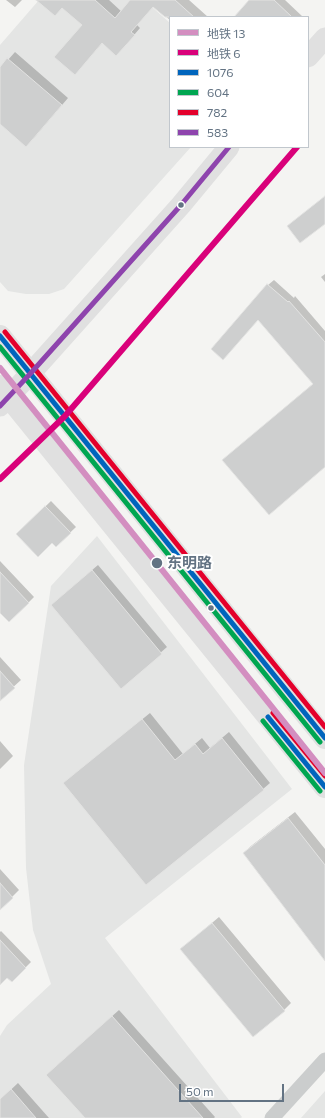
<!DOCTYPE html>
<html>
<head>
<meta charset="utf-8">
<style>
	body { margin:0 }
	#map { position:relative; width:325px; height:1118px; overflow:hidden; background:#f4f4f2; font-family:Commissioner,"Noto Sans SC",sans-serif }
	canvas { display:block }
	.legend { position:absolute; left:169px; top:16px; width:140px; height:132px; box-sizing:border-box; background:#fff; border:1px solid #c1c7cd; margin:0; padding:5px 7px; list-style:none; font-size:12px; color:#637383 }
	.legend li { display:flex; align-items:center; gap:8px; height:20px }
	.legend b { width:20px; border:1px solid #c1c7cd }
	.scale { position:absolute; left:179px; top:1084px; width:105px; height:18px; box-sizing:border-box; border:2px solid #637383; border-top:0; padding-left:5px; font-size:12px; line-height:14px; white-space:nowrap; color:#637383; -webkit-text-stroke:3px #fff; paint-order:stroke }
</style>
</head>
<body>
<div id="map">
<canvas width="325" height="1118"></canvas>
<ul class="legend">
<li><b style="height:5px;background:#d38ec0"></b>地铁 13</li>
<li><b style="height:5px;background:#d9017a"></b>地铁 6</li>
<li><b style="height:5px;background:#0065bd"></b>1076</li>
<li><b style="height:5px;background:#00a651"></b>604</li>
<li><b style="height:5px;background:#e4002b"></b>782</li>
<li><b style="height:5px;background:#8e44ad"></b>583</li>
</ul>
<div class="scale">50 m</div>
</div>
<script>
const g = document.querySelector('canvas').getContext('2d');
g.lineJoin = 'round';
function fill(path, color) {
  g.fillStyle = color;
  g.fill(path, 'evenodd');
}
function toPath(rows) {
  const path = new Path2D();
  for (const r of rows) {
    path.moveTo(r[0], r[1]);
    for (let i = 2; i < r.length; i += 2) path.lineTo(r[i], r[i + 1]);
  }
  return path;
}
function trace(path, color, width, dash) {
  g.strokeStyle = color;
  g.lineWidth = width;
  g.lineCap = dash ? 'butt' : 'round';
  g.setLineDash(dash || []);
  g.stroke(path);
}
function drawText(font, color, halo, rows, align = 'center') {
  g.font = font + ' Commissioner,"Noto Sans SC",sans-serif';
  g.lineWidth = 4;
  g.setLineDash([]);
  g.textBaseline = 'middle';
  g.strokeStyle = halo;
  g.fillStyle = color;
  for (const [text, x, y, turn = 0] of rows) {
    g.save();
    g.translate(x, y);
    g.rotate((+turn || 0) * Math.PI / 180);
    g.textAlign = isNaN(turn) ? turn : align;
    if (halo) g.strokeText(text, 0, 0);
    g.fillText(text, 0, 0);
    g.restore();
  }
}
fill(toPath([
	[39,0,144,0,170,23,170,147,191,147,64,289,49,294,26,294,8,291,0,282,0,45],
	[97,536,292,789,105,938,242,1117,241,1118,0,1118,0,1036,7,1025,51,984,33,930,26,868,24,765,51,586],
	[325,1091,325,1118,301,1118]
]), '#e4e5e4');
fill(toPath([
	[6,0,22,0,15,7],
	[45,0,109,0,122,12,132,0,189,0,208,17,170,17,170,20,153,6,137,25,140,28,123,48,103,42,75,74,83,25,62,7],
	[250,0,285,0,303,17,235,17],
	[15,52,68,98,33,139,0,123,0,69],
	[325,274,325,282,321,277],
	[274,280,294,298,295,296,325,331,325,466,229,455,314,383,268,285],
	[51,501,76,527,56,546,52,542,17,534],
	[0,561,34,597,28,603,0,612],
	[98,565,167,647,121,687,57,600],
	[0,657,21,680,0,699],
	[150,713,183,754,202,738,210,748,229,732,270,783,263,789,72,776],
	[0,741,13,756,0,769],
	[295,812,325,849,325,959,244,853,251,846],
	[0,869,19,890,0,909],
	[219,917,291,1003,284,1010,188,943],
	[1,931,31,962,12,981,7,976,0,983,0,932],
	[119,1010,215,1117,214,1118,86,1118,54,1068],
	[18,1083,49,1118,0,1118,0,1100]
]), '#0003');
const building = toPath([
	[36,0,95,0,115,18,130,0,175,0,194,17,165,17,153,7,131,32,135,35,116,56,102,43,75,75,54,57,82,25,62,8,55,16,36,0],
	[249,0,274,0,292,17,234,17,249,0],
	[7,58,62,105,26,147,0,124,0,67,7,58],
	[325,196,325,224,300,243,287,226,325,196],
	[267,284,288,302,289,301,325,342,325,467,269,515,222,460,313,384,258,320,223,360,211,349,267,284],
	[45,506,71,533,56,547,52,543,38,557,16,534,45,506],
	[92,570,162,654,121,689,51,605,92,570],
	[0,572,29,603,9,622,0,613,0,572],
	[0,671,15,688,0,701,0,671],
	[142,719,175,760,195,744,203,754,222,738,264,790,146,885,63,783,142,719],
	[288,818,325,865,325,961,243,853,288,818],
	[0,883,13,898,0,910,0,883],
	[212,923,285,1011,253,1037,180,949,212,923],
	[0,940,26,968,12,982,7,978,0,985,0,940],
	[112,1016,203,1118,85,1118,46,1075,112,1016],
	[11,1089,36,1118,0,1118,0,1099,11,1089]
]);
fill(building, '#cecfcf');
trace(building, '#e3e3e2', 1);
trace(toPath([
	[272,1118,325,1060]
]), '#cbcdcd', 15);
trace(toPath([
	[308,57,325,38],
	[0,406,30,374,181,205,229,147]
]), '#e0e0e0', 21);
trace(toPath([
	[0,336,325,738],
	[0,386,325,787]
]), '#e0e0e0', 22);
trace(toPath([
	[0,336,325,738],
	[268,717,325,787]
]), '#0065bd', 5);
trace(toPath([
	[0,347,320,742],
	[263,721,320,791]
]), '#00a651', 5);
trace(toPath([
	[5,332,325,727],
	[273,713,325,776]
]), '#e4002b', 5);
trace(toPath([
	[0,406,30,374,181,205,229,147]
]), '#8e44ad', 5);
trace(toPath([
	[0,368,325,773]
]), '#d38ec0', 6);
trace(toPath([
	[0,479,65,416,297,147]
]), '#d9017a', 6);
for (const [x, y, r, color] of [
	[181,205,3.5,"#637383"],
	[157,563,6,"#637383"],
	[211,608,3.5,"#637383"]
]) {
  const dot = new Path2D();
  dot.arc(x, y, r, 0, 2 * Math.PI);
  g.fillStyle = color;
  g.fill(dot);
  trace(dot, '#fff', 1.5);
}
drawText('bold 15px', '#637383', '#fff', [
	["东明路",167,563]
], 'left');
</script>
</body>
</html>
